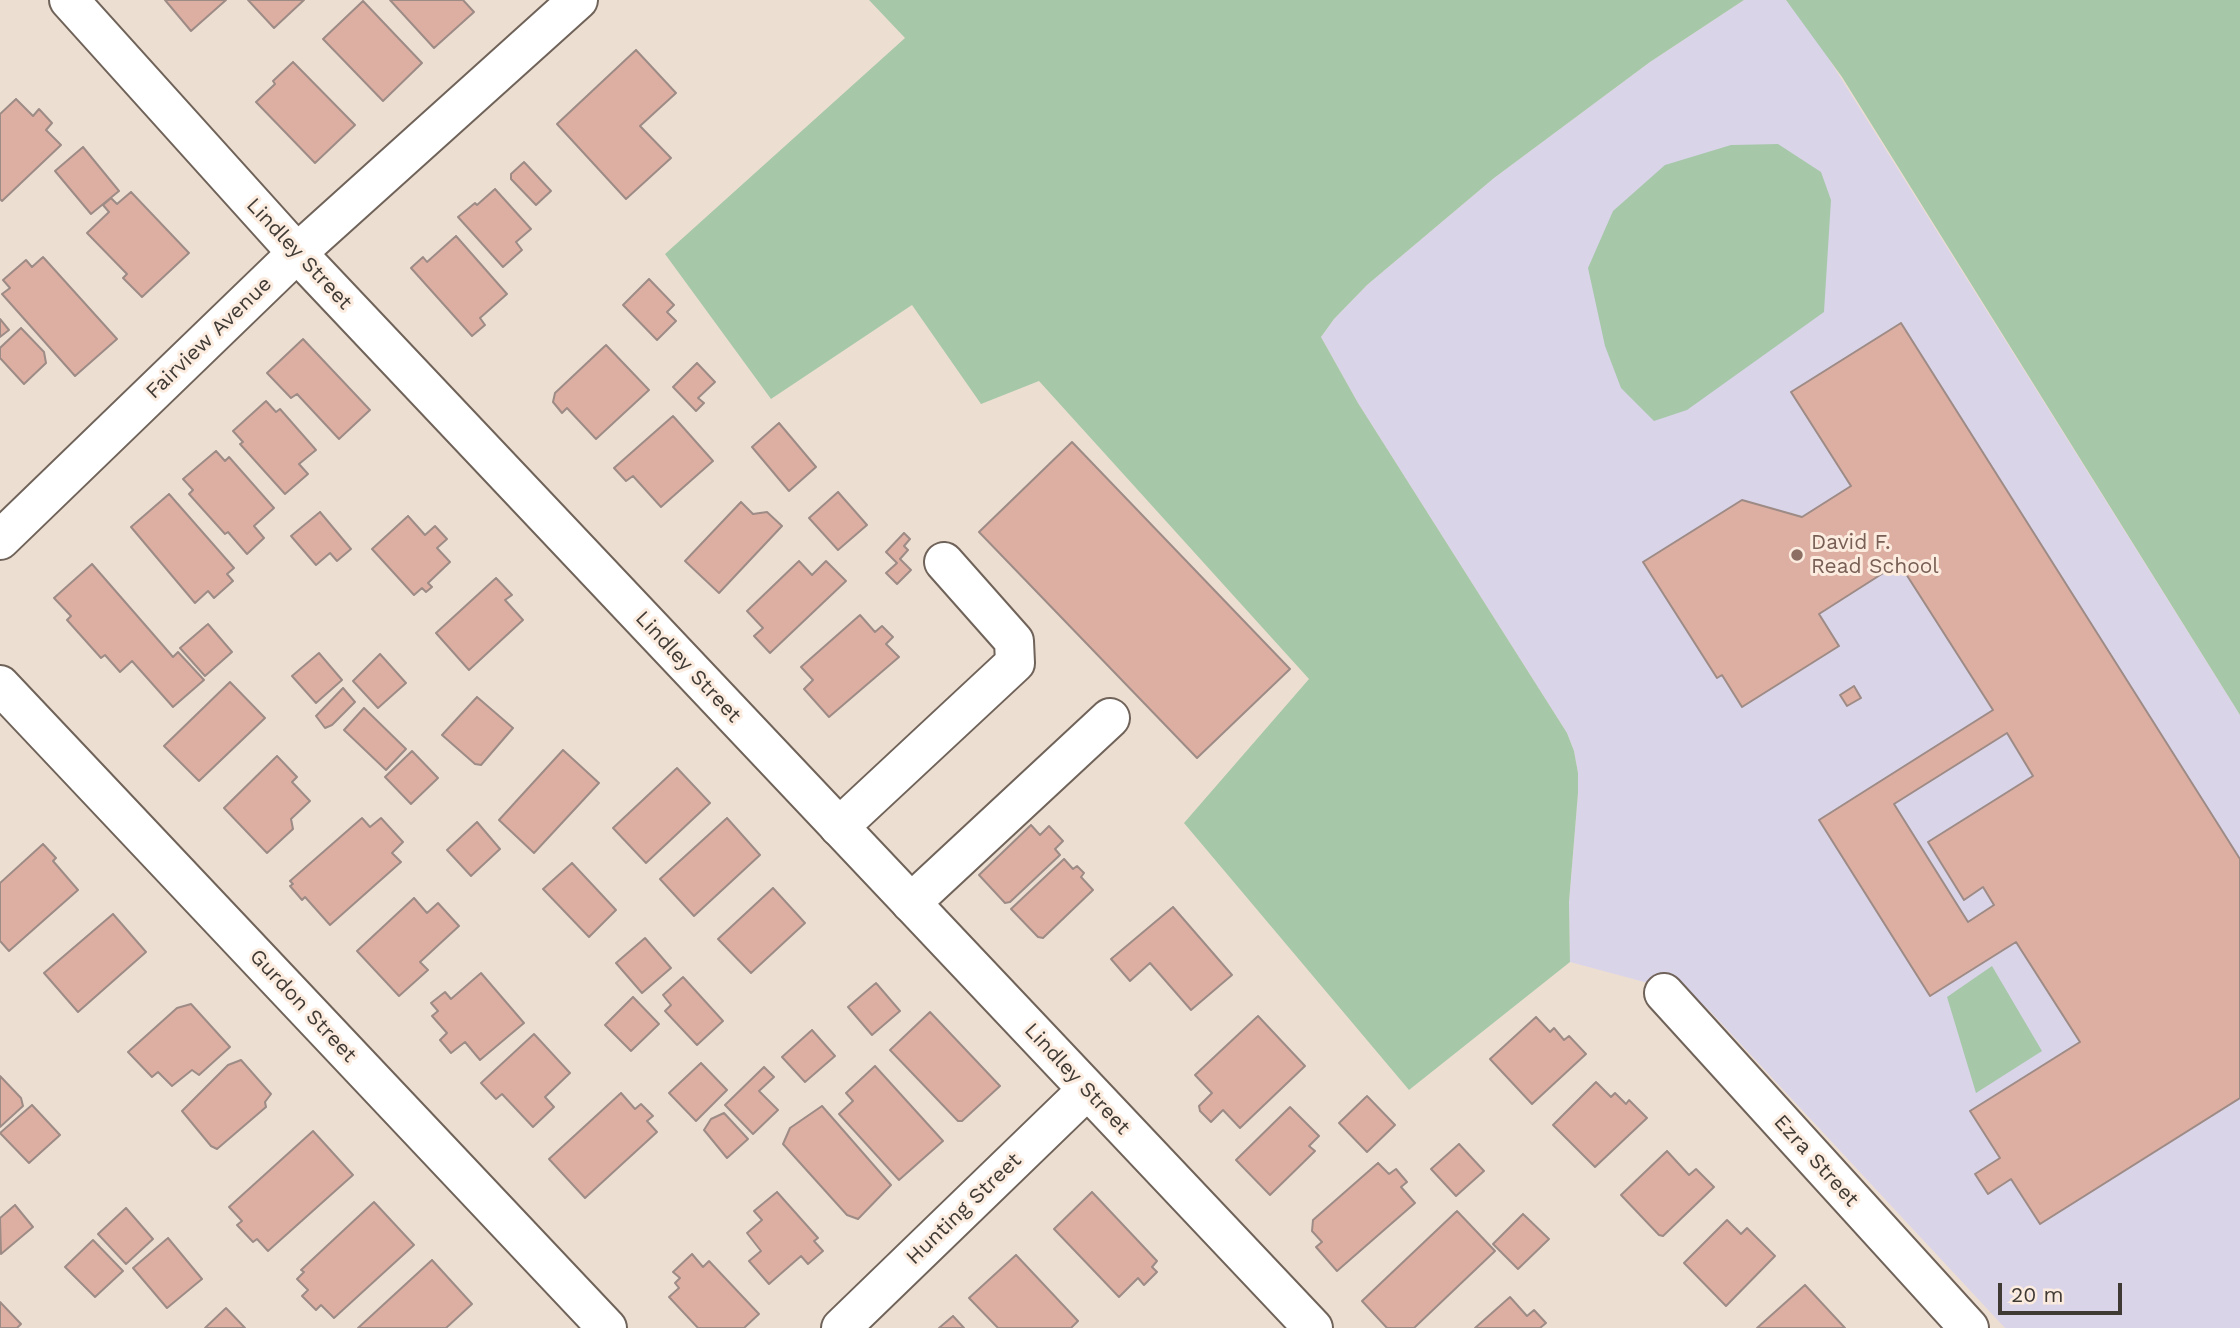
<!DOCTYPE html>
<html>
<head>
<meta charset="utf-8">
<style>
	body { margin:0 }
	#map { position:relative; width:2240px; height:1328px; overflow:hidden; background:#edded2; font-family:"Work Sans",sans-serif }
	canvas { display:block }
	.scale { position:absolute; left:1998px; top:1283px; width:124px; height:32px; box-sizing:border-box; border:4px solid #403a35; border-top:0; padding-left:9px; font-size:21px; line-height:24px; white-space:nowrap; color:#403a35; -webkit-text-stroke:5px #fbecdf; paint-order:stroke }
</style>
</head>
<body>
<div id="map">
<canvas width="2240" height="1328"></canvas>
<div class="scale">20 m</div>
</div>
<script>
const g = document.querySelector('canvas').getContext('2d');
g.lineJoin = 'round';
function fill(path, color) {
  g.fillStyle = color;
  g.fill(path, 'evenodd');
}
function toPath(rows) {
  const path = new Path2D();
  for (const r of rows) {
    path.moveTo(r[0], r[1]);
    for (let i = 2; i < r.length; i += 2) path.lineTo(r[i], r[i + 1]);
  }
  return path;
}
function trace(path, color, width, dash) {
  g.strokeStyle = color;
  g.lineWidth = width;
  g.lineCap = dash ? 'butt' : 'round';
  g.setLineDash(dash || []);
  g.stroke(path);
}
function drawText(font, color, halo, rows, align = 'center') {
  g.font = font + ' "Work Sans",sans-serif';
  g.lineWidth = 6;
  g.setLineDash([]);
  g.textBaseline = 'middle';
  g.strokeStyle = halo;
  g.fillStyle = color;
  for (const [text, x, y, turn = 0] of rows) {
    g.save();
    g.translate(x, y);
    g.rotate((+turn || 0) * Math.PI / 180);
    g.textAlign = isNaN(turn) ? turn : align;
    if (halo) g.strokeText(text, 0, 0);
    g.fillText(text, 0, 0);
    g.restore();
  }
}
fill(toPath([
	[1744,0,1786,0,1817,40,2240,715,2240,1328,2005,1328,1709,1010,1695,999,1674,990,1570,962,1569,902,1578,793,1578,773,1574,751,1567,733,1358,403,1321,337,1334,319,1367,285,1494,178,1650,62]
]), '#dad4e9');
fill(toPath([
	[869,0,1744,0,1650,62,1494,178,1367,285,1334,319,1321,337,1358,403,1567,733,1574,751,1578,773,1578,793,1569,902,1570,962,1409,1090,1184,823,1309,679,1039,381,981,404,912,305,771,399,665,254,905,38],
	[1786,0,2240,0,2240,715,1842,77],
	[1778,144,1821,172,1831,200,1824,312,1687,410,1654,421,1621,388,1605,346,1588,268,1613,211,1665,165,1731,145],
	[1992,966,2042,1051,1976,1093,1947,997]
]), '#a6c8a9');
const building = toPath([
	[165,0,226,0,191,31,165,0],
	[248,0,304,0,274,28,248,0],
	[390,0,463,0,474,12,434,48,390,0],
	[363,1,422,63,383,101,323,39,363,1],
	[636,50,676,93,640,126,671,158,626,199,557,124,636,50],
	[293,62,355,125,315,163,256,102,275,84,273,81,293,62],
	[16,99,33,116,39,109,52,123,46,130,61,145,2,201,0,199,0,114,16,99],
	[83,147,119,191,91,214,55,171,83,147],
	[524,162,551,191,536,205,511,179,511,174,524,162],
	[495,189,531,229,516,242,522,250,503,267,458,217,475,203,477,205,495,189],
	[131,192,189,253,142,297,123,278,127,274,87,233,109,212,103,205,111,198,117,204,131,192],
	[456,236,507,294,480,318,485,325,472,336,411,268,423,257,427,262,456,236],
	[43,257,117,339,75,376,2,294,10,288,3,280,26,260,32,267,43,257],
	[649,279,674,305,667,312,676,321,657,340,623,305,649,279],
	[0,319,9,330,0,337,0,319],
	[1901,323,2240,859,2240,1098,2040,1224,2011,1179,1988,1194,1975,1174,2000,1158,1970,1111,2080,1042,2016,942,1930,996,1819,820,1993,710,1899,563,1819,614,1839,646,1742,707,1722,675,1717,678,1643,562,1742,500,1802,517,1851,486,1791,392,1901,323],
	[2007,733,2033,776,1928,842,1964,900,1983,887,1994,905,1968,922,1894,804,2007,733],
	[21,328,44,352,46,363,24,384,0,358,0,348,21,328],
	[303,339,370,410,339,439,297,394,291,398,267,373,303,339],
	[606,345,649,390,596,439,567,408,562,413,553,402,555,393,606,345],
	[697,363,715,382,698,398,704,403,696,411,673,387,697,363],
	[266,401,276,412,280,409,316,450,299,464,308,474,285,494,240,444,243,442,233,431,266,401],
	[673,416,713,461,661,507,633,476,626,481,614,468,673,416],
	[779,423,816,467,789,491,752,447,779,423],
	[1072,442,1290,669,1197,758,979,532,1072,442],
	[216,451,225,461,229,457,274,508,254,526,264,538,247,554,228,532,225,534,189,494,193,490,183,479,216,451],
	[838,492,867,525,838,550,809,518,838,492],
	[169,494,234,568,227,574,233,581,214,598,208,591,195,603,131,527,169,494],
	[741,502,753,514,767,512,782,526,719,593,685,561,741,502],
	[320,512,351,549,337,561,330,553,316,565,291,536,320,512],
	[408,516,425,535,435,526,447,539,437,548,450,562,428,583,432,587,426,592,422,588,414,595,372,549,408,516],
	[904,533,910,539,904,546,908,550,900,559,911,570,897,584,886,573,897,563,886,552,904,533],
	[799,561,812,575,826,561,846,581,770,653,754,636,763,628,747,611,799,561],
	[92,564,173,657,178,652,204,680,173,707,132,661,120,672,105,655,101,658,67,620,71,616,54,598,92,564],
	[496,578,512,595,505,600,523,620,469,670,436,633,496,578],
	[860,615,875,632,882,626,893,637,886,644,899,657,829,717,804,689,813,680,801,667,860,615],
	[208,624,232,652,205,676,180,648,208,624],
	[319,653,342,680,316,703,292,676,319,653],
	[380,654,406,683,378,708,353,681,380,654],
	[230,682,265,718,199,781,164,746,230,682],
	[1854,686,1861,698,1847,706,1840,695,1854,686],
	[343,688,355,702,332,725,325,728,316,716,343,688],
	[477,697,513,728,481,765,475,764,442,735,477,697],
	[364,708,406,749,386,770,344,730,364,708],
	[563,750,599,783,534,853,499,820,563,750],
	[412,751,438,778,411,804,385,777,412,751],
	[277,756,297,777,292,782,310,801,291,819,293,829,267,853,224,808,277,756],
	[677,768,710,803,646,863,613,828,677,768],
	[362,818,370,827,381,818,403,842,392,853,401,862,330,925,305,897,302,900,290,886,293,884,290,881,362,818],
	[727,818,760,855,694,916,660,879,727,818],
	[477,822,500,849,471,876,447,850,477,822],
	[1031,825,1040,835,1049,826,1063,841,1055,849,1060,855,1010,902,1005,903,979,875,1031,825],
	[43,844,56,858,53,861,78,890,9,951,0,941,0,883,43,844],
	[1064,859,1073,869,1077,866,1084,873,1081,877,1093,890,1043,938,1038,937,1011,909,1064,859],
	[572,863,616,910,589,937,543,889,572,863],
	[773,888,805,923,751,973,718,939,773,888],
	[414,898,427,913,438,903,459,926,420,962,428,970,399,996,357,951,414,898],
	[1173,907,1232,975,1191,1010,1150,963,1130,981,1111,959,1173,907],
	[113,914,146,952,78,1012,44,973,113,914],
	[645,938,671,968,642,993,616,963,645,938],
	[481,973,524,1023,480,1060,465,1042,451,1053,440,1040,447,1033,432,1016,438,1011,431,1003,445,992,451,999,481,973],
	[683,977,723,1021,697,1045,665,1011,671,1005,663,995,683,977],
	[876,983,900,1011,872,1035,848,1007,876,983],
	[633,997,659,1024,631,1051,605,1025,633,997],
	[191,1004,230,1047,199,1075,192,1070,172,1086,158,1072,152,1077,128,1052,177,1008,191,1004],
	[930,1012,1000,1086,962,1121,958,1121,890,1050,930,1012],
	[1258,1016,1305,1066,1240,1128,1223,1110,1211,1122,1200,1111,1199,1106,1212,1093,1195,1075,1258,1016],
	[1536,1017,1550,1032,1554,1028,1564,1040,1569,1036,1586,1054,1532,1104,1490,1059,1536,1017],
	[812,1030,835,1056,805,1082,782,1057,812,1030],
	[534,1034,570,1073,545,1097,554,1107,533,1127,502,1094,496,1099,481,1083,534,1034],
	[241,1060,271,1094,265,1102,266,1107,217,1149,211,1146,182,1111,228,1065,241,1060],
	[701,1063,727,1090,696,1121,669,1093,701,1063],
	[875,1066,943,1141,899,1180,839,1114,853,1101,846,1093,875,1066],
	[764,1067,774,1077,759,1091,778,1110,753,1134,725,1105,764,1067],
	[0,1076,21,1098,23,1106,0,1127,0,1076],
	[1596,1082,1611,1097,1615,1093,1626,1104,1629,1100,1647,1118,1595,1167,1553,1125,1596,1082],
	[621,1093,635,1109,641,1104,653,1116,647,1121,657,1132,585,1198,549,1159,621,1093],
	[1367,1096,1395,1125,1367,1152,1339,1123,1367,1096],
	[32,1105,60,1135,29,1163,0,1133,32,1105],
	[822,1106,891,1185,858,1219,847,1215,783,1144,790,1128,822,1106],
	[1290,1107,1319,1136,1309,1146,1315,1151,1270,1195,1236,1160,1290,1107],
	[724,1113,748,1139,727,1158,704,1130,711,1119,724,1113],
	[313,1131,353,1175,268,1251,257,1239,253,1242,237,1225,242,1221,229,1207,313,1131],
	[1459,1144,1484,1171,1456,1196,1431,1169,1459,1144],
	[1667,1151,1689,1175,1696,1169,1714,1187,1663,1236,1659,1235,1621,1195,1667,1151],
	[1378,1163,1389,1174,1396,1169,1407,1182,1401,1187,1415,1203,1337,1271,1316,1247,1322,1242,1312,1231,1313,1220,1378,1163],
	[777,1192,818,1238,814,1241,823,1251,808,1264,801,1256,769,1284,749,1261,761,1251,747,1233,762,1220,754,1211,777,1192],
	[1092,1192,1157,1261,1152,1267,1157,1272,1144,1285,1138,1278,1119,1297,1054,1229,1092,1192],
	[374,1202,414,1245,334,1318,321,1305,316,1310,302,1296,308,1290,297,1279,304,1272,301,1270,374,1202],
	[15,1205,33,1227,1,1254,0,1218,15,1205],
	[126,1208,153,1239,126,1264,98,1234,126,1208],
	[1457,1211,1495,1251,1414,1328,1387,1328,1362,1301,1457,1211],
	[1523,1214,1549,1239,1518,1269,1493,1244,1523,1214],
	[1727,1220,1741,1234,1747,1228,1775,1256,1726,1306,1684,1263,1727,1220],
	[168,1238,202,1279,167,1308,133,1268,168,1238],
	[93,1240,123,1271,95,1297,65,1267,93,1240],
	[692,1254,703,1267,709,1261,759,1314,744,1328,698,1328,669,1297,679,1288,675,1283,680,1278,673,1272,692,1254],
	[1016,1255,1078,1321,1071,1328,998,1328,969,1298,1016,1255],
	[432,1260,472,1304,446,1328,358,1328,432,1260],
	[1805,1285,1845,1328,1757,1328,1805,1285],
	[1510,1297,1527,1316,1534,1310,1546,1323,1540,1328,1475,1328,1510,1297],
	[0,1302,21,1324,17,1328,0,1328,0,1302],
	[226,1308,245,1328,205,1328,226,1308],
	[953,1316,964,1328,939,1328,953,1316]
]);
fill(building, '#ddaea2');
trace(building, '#9d8b86', 2);
const minor = toPath([
	[0,540,297,253,578,0],
	[0,685,607,1328],
	[839,827,1015,663,1014,641,944,562],
	[911,903,1110,718],
	[1664,993,1969,1328],
	[841,1328,1087,1090]
]);
const major = toPath([
	[69,0,297,253,1313,1328]
]);
trace(minor, '#706359', 42);
trace(major, '#706359', 42);
trace(minor, '#fff', 38);
trace(major, '#fff', 38);
for (const [x, y, r, color] of [
	[1797,555,7,"#8d6e63"]
]) {
  const dot = new Path2D();
  dot.arc(x, y, r, 0, 2 * Math.PI);
  g.fillStyle = color;
  g.fill(dot);
  trace(dot, '#fbecdf', 2.5);
}
drawText('21px', '#403a35', '#fbecdf', [
	["Lindley Street",299,254,47],
	["Fairview Avenue",209,338,-44],
	["Lindley Street",688,667,47],
	["Gurdon Street",303,1006,47],
	["Lindley Street",1077,1079,47],
	["Ezra Street",1816,1161,48],
	["Hunting Street",964,1209,-44]
]);
drawText('21px', '#785e54', '#fbecdf', [
	["David F.",1811,543],
	["Read School",1811,567]
], 'left');
</script>
</body>
</html>
